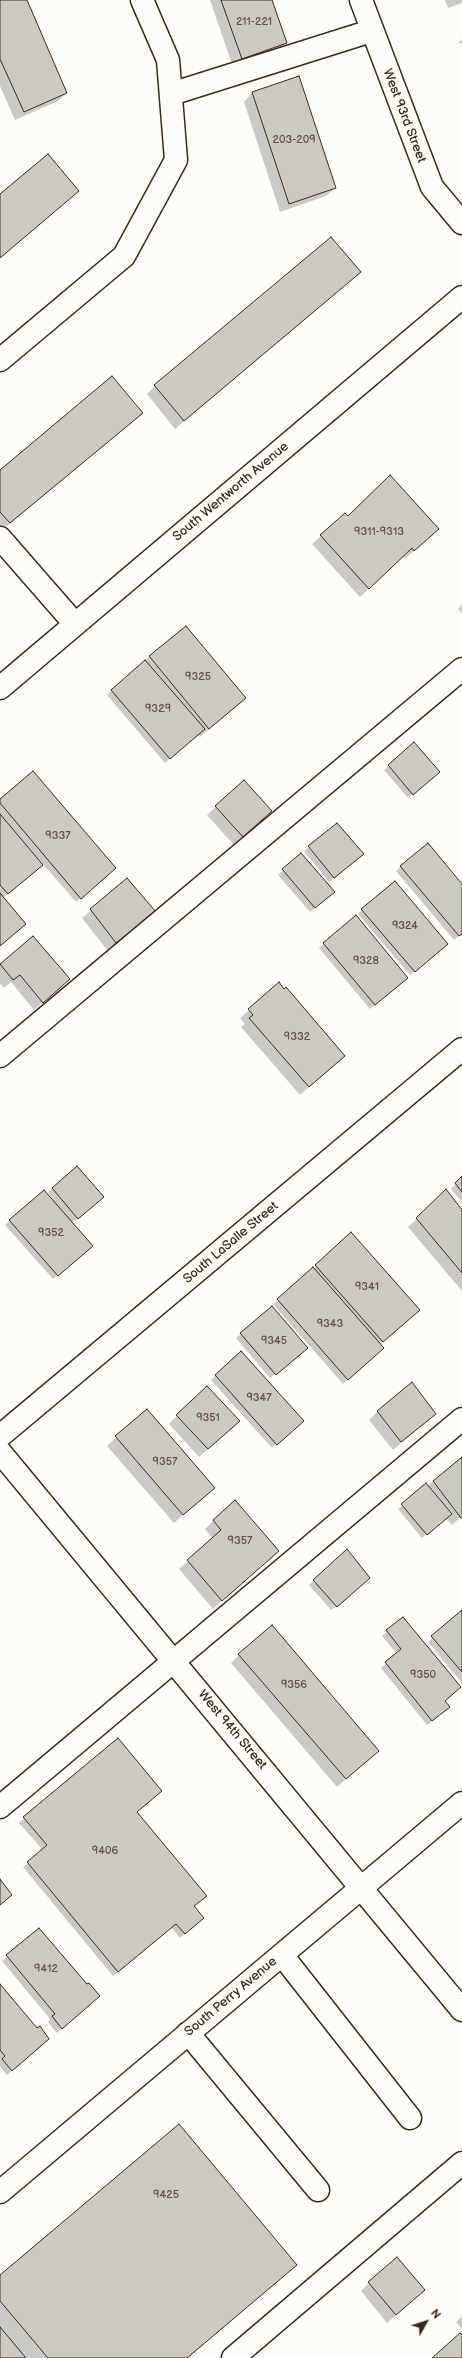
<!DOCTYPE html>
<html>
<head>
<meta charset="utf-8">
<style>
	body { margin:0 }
	#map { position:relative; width:462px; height:2358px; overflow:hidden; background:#fdfcf7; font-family:"Balsamiq Sans",sans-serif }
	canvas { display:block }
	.north { position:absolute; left:406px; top:2302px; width:40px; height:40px; -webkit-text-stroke:3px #fdfcf7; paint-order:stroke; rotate:51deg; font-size:11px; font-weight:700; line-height:16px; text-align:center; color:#3b2a1e }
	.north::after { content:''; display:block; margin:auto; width:14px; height:18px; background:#3b2a1e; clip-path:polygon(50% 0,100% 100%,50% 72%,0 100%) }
</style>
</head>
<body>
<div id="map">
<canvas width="462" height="2358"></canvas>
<div class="north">N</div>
</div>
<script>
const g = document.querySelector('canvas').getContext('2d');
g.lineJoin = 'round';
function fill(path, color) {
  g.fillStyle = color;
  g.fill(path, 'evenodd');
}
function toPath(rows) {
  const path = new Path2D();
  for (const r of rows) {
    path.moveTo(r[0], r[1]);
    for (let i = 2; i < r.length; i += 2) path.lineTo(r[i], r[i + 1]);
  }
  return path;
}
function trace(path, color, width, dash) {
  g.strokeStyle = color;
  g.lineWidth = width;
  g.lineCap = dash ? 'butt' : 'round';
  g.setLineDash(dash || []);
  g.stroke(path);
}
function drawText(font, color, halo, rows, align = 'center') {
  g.font = font + ' "Balsamiq Sans",sans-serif';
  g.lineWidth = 3;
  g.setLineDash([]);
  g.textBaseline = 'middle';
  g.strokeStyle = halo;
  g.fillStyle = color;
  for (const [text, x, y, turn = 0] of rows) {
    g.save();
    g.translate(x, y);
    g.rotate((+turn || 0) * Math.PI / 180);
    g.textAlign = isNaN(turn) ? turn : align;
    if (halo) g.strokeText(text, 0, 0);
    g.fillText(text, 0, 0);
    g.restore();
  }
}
fill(toPath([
	[0,0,26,0,66,93,58,101,15,120,0,86],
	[210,0,271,0,286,43,277,51,233,67],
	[445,0,462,0,462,3,448,8],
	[462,39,462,45,459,42],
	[252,93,335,188,326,196,280,212,244,102],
	[360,272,175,429,147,394,155,386],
	[133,421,1,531,0,530,0,471],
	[345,515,348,518,429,537,405,559,403,556,360,597,312,544],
	[462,605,462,613,458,609],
	[150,656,245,698,200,737,198,734,165,763,107,695],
	[389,766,434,777,408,798,384,770],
	[243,782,262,819,234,845,207,815],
	[0,800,110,873,76,902,43,864,3,898,0,945],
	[428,844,462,886,462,933,454,940,396,871],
	[309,847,358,859,329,882,304,851],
	[301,854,329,896,310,912,278,875],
	[127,880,146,921,108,951,82,918],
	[362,910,442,948,410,975,358,914],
	[33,937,61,987,34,1010,11,982,4,988,0,983,0,965],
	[324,944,402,983,370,1009,319,948],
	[279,984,335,1064,300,1095,241,1027,245,1024,240,1018],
	[462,1177,462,1202,451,1189],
	[52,1188,98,1201,72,1223,87,1250,53,1279,5,1225,44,1191,51,1200,53,1199,48,1193],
	[462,1211,462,1291,408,1227,417,1219],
	[316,1266,410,1318,380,1345,378,1353,343,1384,273,1304],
	[241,1334,302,1353,270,1378,236,1338],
	[241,1353,298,1425,272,1448,211,1380],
	[146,1410,213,1488,174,1523,107,1446],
	[378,1411,435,1414,393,1450,369,1420],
	[177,1416,230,1430,199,1457,169,1424],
	[462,1458,462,1516,452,1525,446,1518,422,1538,398,1509],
	[235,1501,278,1551,213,1609,179,1569,213,1539,205,1529],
	[314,1580,364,1582,331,1610,309,1585],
	[462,1611,462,1681,461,1682,428,1642],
	[402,1618,444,1701,444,1711,427,1725,381,1668,397,1654,382,1636],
	[239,1655,378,1751,337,1787,231,1663],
	[117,1739,136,1812,194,1906,198,1923,180,1938,171,1927,113,1976,23,1867,43,1850,19,1823],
	[39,1929,94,2001,57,2033,48,2022,50,2019,2,1961],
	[0,1986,44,2043,7,2075,0,2066],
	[296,2265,188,2358,0,2358,0,2276],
	[369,2283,424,2290,387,2323,361,2291],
	[462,2316,462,2329,456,2322]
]), '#0003');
const building = toPath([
	[0,0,27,0,67,93,24,112,0,59,0,0],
	[221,0,272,0,287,43,242,59,221,0],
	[299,76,336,188,289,204,252,92,299,76],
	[48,154,79,191,0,258,0,194,48,154],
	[331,237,361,272,184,421,154,385,331,237],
	[112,376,143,413,10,523,0,512,0,470,112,376],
	[390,475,439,529,414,551,412,548,369,589,320,535,345,513,348,516,390,475],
	[186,626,246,698,209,729,149,656,186,626],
	[145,660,205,729,170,759,111,690,145,660],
	[414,742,440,772,413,795,388,765,414,742],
	[33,771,116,868,81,899,0,803,0,799,33,771],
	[244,780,272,811,243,837,215,806,244,780],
	[0,814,43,865,8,894,0,885,0,814],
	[337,823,364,854,334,878,308,846,337,823],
	[428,843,462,884,462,934,459,936,400,866,428,843],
	[301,853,335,892,315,908,282,869,301,853],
	[127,878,156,912,116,943,90,909,127,878],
	[395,881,448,944,415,972,361,909,395,881],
	[0,893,26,924,0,946,0,893],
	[356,915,408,978,375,1005,323,943,356,915],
	[33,936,70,979,43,1003,20,975,13,980,0,964,33,936],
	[279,982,284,989,286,987,345,1056,309,1087,249,1018,253,1015,248,1009,279,982],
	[77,1166,104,1197,78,1219,52,1188,77,1166],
	[462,1176,462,1192,455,1183,462,1176],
	[446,1189,462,1210,462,1273,416,1218,446,1189],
	[44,1190,93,1246,58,1276,9,1220,44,1190],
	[351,1232,420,1310,383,1342,315,1265,351,1232],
	[313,1267,384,1348,348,1380,277,1299,313,1267],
	[272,1306,308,1348,276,1375,240,1333,272,1306],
	[241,1351,304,1421,277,1445,215,1375,241,1351],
	[412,1382,436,1414,401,1442,377,1411,412,1382],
	[207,1386,240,1421,208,1449,176,1415,207,1386],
	[147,1409,215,1488,183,1515,115,1436,147,1409],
	[462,1457,462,1517,461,1518,433,1481,462,1457],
	[426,1483,452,1514,427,1535,401,1504,426,1483],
	[235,1500,279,1551,222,1601,187,1560,221,1530,213,1520,235,1500],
	[347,1549,370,1578,337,1607,313,1580,347,1549],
	[462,1610,462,1672,431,1636,462,1610],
	[403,1617,461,1687,445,1701,450,1707,432,1721,385,1662,401,1649,386,1630,403,1617],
	[272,1625,379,1751,346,1779,238,1654,272,1625],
	[118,1738,162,1791,137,1812,207,1896,194,1906,204,1918,185,1934,176,1924,118,1972,27,1862,47,1845,23,1817,118,1738],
	[0,1879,12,1895,0,1905,0,1879],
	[39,1928,87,1984,89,1983,100,1996,62,2029,52,2016,55,2014,6,1955,39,1928],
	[0,1984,37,2028,40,2026,49,2039,12,2071,2,2059,5,2056,0,2050,0,1984],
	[179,2124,297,2265,187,2358,48,2358,0,2301,0,2275,179,2124],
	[397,2257,425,2290,396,2315,368,2282,397,2257],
	[0,2327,26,2358,0,2358,0,2327],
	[460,2333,462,2335,462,2358,432,2358,460,2333]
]);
fill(building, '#cdc8c2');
trace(building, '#3b2a1e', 1);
const minor = toPath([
	[361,0,432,187,462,223],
	[171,94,371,31],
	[0,360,124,256,176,160,168,60,142,0],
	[0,538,75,624],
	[0,688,462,297],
	[0,1056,462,669],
	[0,1436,462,1049],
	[0,1452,462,2010],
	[0,1807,462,1419],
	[282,1955,410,2118],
	[188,2033,318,2190],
	[0,2192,462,1803],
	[233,2358,462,2163]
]);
trace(minor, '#3b2a1e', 25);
trace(minor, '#fdfcf7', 22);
drawText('11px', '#605247', null, [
	["211-221",254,22],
	["203-209",294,140],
	["9311-9313",379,532],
	["9325",198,677],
	["9329",158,709],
	["9337",58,836],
	["9324",405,926],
	["9328",366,961],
	["9332",297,1037],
	["9352",51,1233],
	["9341",367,1287],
	["9343",330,1324],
	["9345",274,1341],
	["9347",259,1398],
	["9351",208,1418],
	["9357",165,1462],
	["9357",240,1541],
	["9350",423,1675],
	["9356",294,1685],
	["9406",105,1851],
	["9412",46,1969],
	["9425",166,2195]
]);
drawText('13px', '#3b2a1e', '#fdfcf7', [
	["West 93rd Street",404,116,69],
	["South Wentworth Avenue",231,492,-40],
	["South LaSalle Street",231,1243,-40],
	["West 94th Street",232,1730,50],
	["South Perry Avenue",231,1997,-40]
]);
</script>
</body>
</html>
